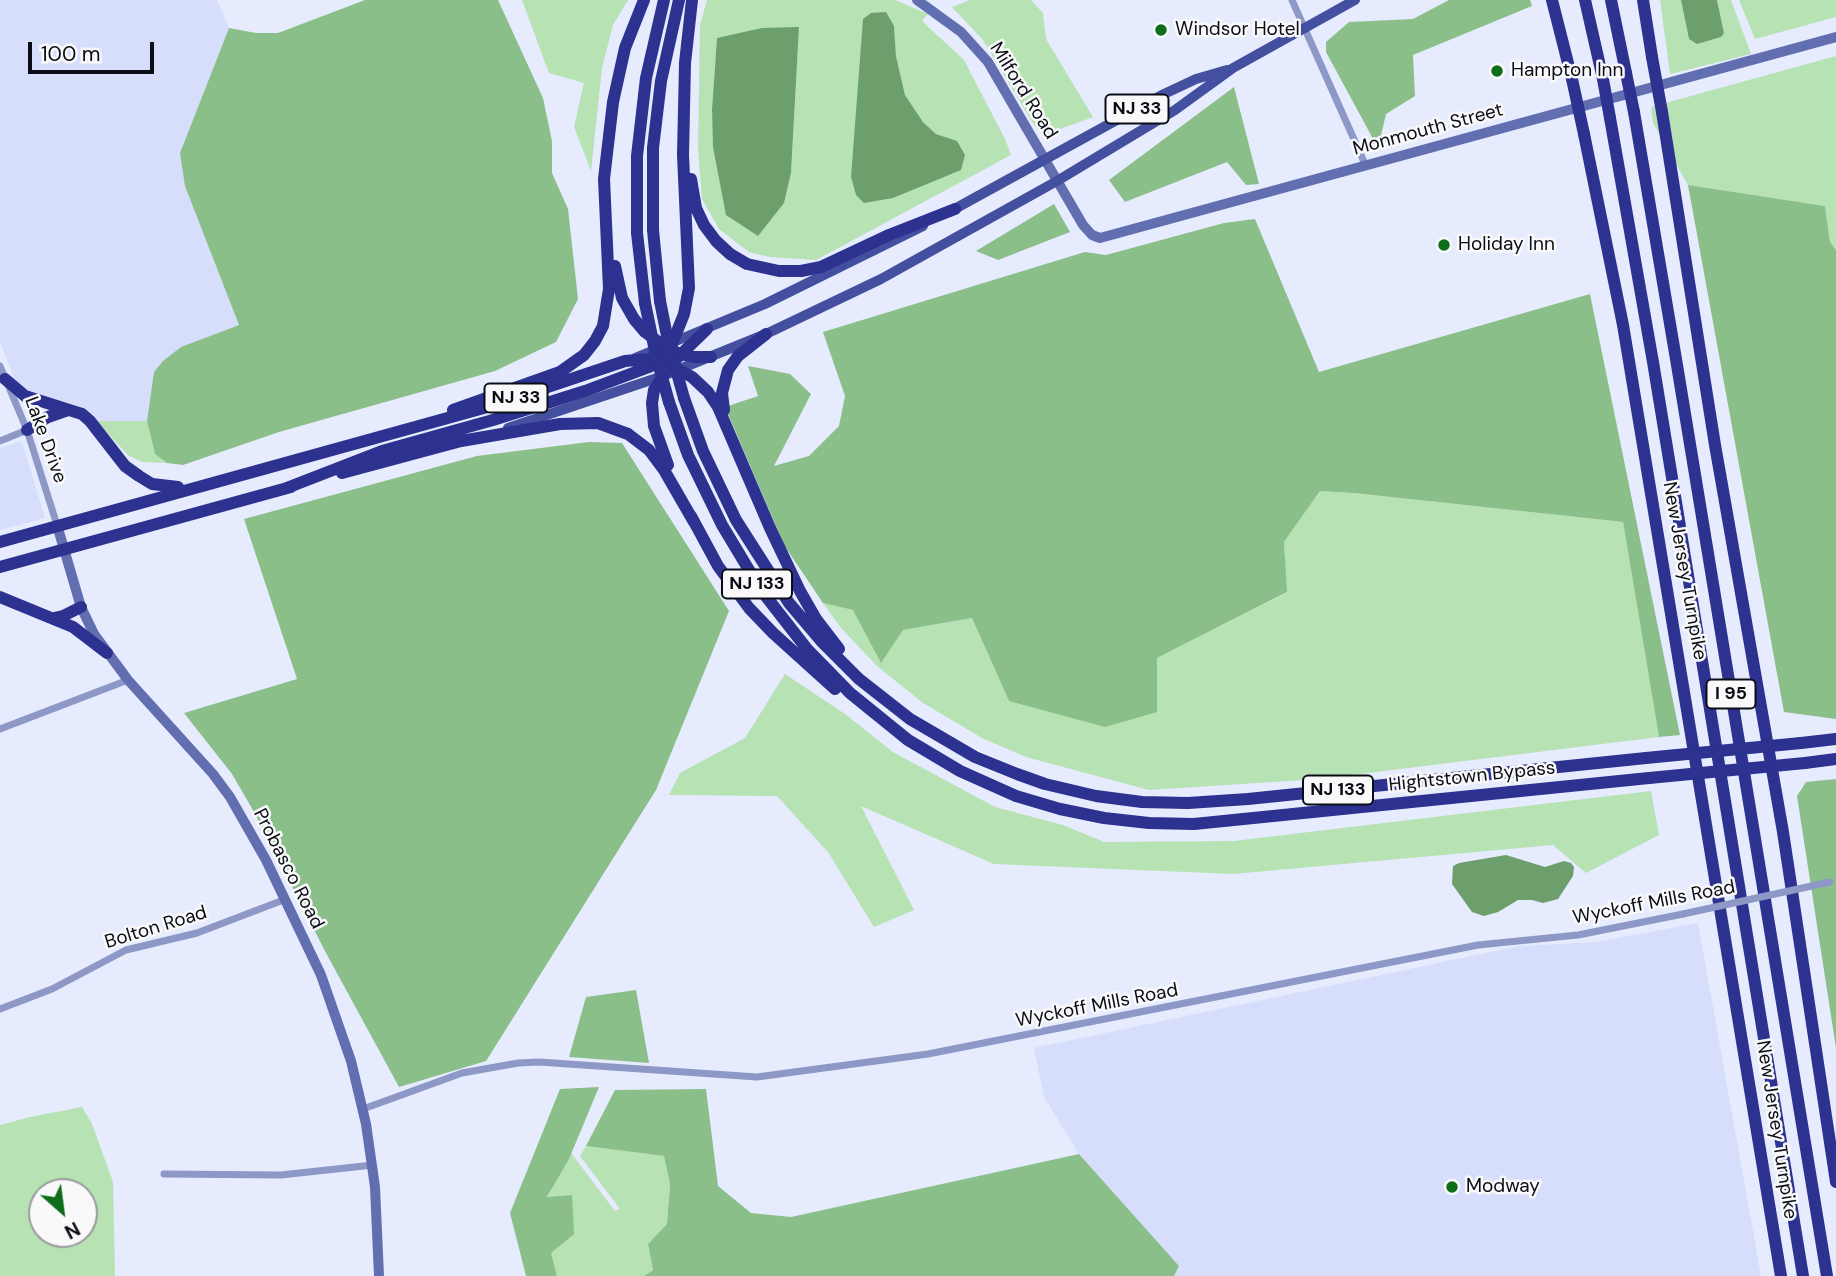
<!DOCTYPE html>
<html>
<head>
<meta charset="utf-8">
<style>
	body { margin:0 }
	#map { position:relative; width:1836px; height:1276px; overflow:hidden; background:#e6ebfe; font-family:"DM Sans",sans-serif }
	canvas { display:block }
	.north { position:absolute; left:28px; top:1178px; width:70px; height:70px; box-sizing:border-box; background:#f9f9f9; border:2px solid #999a9e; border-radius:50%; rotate:152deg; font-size:19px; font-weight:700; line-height:28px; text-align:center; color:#0a0c16 }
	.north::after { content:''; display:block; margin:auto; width:24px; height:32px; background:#0d6d19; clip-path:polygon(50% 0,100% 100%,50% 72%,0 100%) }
	.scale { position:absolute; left:28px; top:42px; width:126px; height:32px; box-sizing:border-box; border:4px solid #0a0c16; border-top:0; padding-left:9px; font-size:21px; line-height:24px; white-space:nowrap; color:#0a0c16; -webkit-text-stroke:5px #f9f9f9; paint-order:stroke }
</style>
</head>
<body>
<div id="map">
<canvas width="1836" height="1276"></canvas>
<div class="north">N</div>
<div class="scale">100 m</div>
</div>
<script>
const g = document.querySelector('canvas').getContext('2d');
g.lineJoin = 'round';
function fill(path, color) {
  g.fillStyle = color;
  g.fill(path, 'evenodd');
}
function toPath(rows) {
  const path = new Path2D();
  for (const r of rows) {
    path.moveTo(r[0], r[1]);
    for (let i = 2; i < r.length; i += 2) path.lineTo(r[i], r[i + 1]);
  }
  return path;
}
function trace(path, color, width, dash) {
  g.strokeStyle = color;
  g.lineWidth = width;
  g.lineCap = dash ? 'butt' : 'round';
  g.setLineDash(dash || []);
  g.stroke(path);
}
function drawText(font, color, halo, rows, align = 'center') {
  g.font = font + ' "DM Sans",sans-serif';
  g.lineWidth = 5;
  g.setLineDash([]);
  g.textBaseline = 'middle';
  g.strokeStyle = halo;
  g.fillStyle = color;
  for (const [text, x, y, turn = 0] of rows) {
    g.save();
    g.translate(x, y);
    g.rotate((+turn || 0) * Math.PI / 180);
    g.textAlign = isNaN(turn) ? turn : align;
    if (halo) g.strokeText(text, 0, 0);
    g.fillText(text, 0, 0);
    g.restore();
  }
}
fill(toPath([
	[0,0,217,0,229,28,180,153,239,325,181,347,154,373,147,421,96,421,90,413,77,405,27,392,16,383,0,342],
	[22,441,45,518,0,530,0,448],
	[1698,923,1761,1276,1174,1276,1179,1266,1079,1154,1044,1097,1034,1048,1519,946,1596,942]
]), '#d6defc');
fill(toPath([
	[522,0,628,0,613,25,602,68,591,171,574,127,584,83,549,73],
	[707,0,895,0,928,14,922,21,964,60,1005,139,1011,155,816,260,770,257,749,252,719,229,702,199,698,150,700,25],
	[894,26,896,56,905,95,923,122,936,134,957,141,851,177],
	[799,27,791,173,784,203,773,215,713,128,712,109,717,38],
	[970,0,1031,0,1043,13,1046,39,1093,117,1044,135,1034,125,983,40,952,7],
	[1660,0,1681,0,1689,39,1724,33,1717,0,1731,0,1751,54,1670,74],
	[1739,0,1836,0,1836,17,1755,39],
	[1836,56,1836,250,1830,242,1825,206,1688,185,1653,123,1651,107],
	[96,421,147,421,155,454,167,463,142,462,128,455],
	[1320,491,1354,493,1623,522,1659,737,1319,779,1149,790,1026,757,982,738,923,703,877,666,841,628,823,603,853,610,903,630,972,618,1009,701,1157,658,1286,593,1284,542],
	[785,674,845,714,893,752,995,807,1063,825,1104,842,1234,841,1651,791,1659,835,1586,873,1553,845,1233,874,994,864,861,806,914,910,874,927,828,852,777,796,669,795,680,773,745,738],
	[82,1107,92,1124,113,1182,115,1276,0,1276,0,1125,30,1117],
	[42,1192,84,1192,84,1234,42,1234],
	[586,1146,664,1156,670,1184,667,1224,648,1244,653,1270,644,1276,557,1276,550,1253,547,1198,571,1153,615,1211,620,1209,580,1156]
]), '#b6e2b4');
fill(toPath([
	[365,0,498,0,543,98,552,141,552,173,568,209,578,299,556,342,495,371,279,432,183,465,167,463,155,454,147,421,154,372,163,361,181,347,239,325,185,186,180,153,229,28,256,33,278,33],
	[1449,0,1530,0,1532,6,1413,55,1415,96,1386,114,1378,148,1326,52,1326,42,1349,22,1413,19],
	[1234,87,1259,184,1246,185,1227,162,1125,202,1109,180],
	[1688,185,1825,206,1830,242,1836,250,1836,719,1784,712],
	[1054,204,1070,232,998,260,976,251],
	[1255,219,1319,372,1590,294,1680,735,1659,737,1623,522,1354,493,1320,491,1284,542,1287,592,1157,658,1157,712,1105,727,1009,701,972,618,903,630,881,663,853,610,823,603,784,545,725,407,758,396,748,366,790,374,811,394,774,466,809,456,839,426,845,396,823,332,1085,252,1106,255,1224,223],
	[589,442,622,443,729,611,656,790,486,1061,399,1087,326,953,254,812,232,774,184,713,297,679,244,519,477,456],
	[1836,779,1836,1048,1797,796,1806,782],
	[636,990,649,1063,569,1057,586,997],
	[599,1087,569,1159,547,1197,572,1195,574,1234,551,1253,557,1276,526,1276,510,1213,560,1089],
	[706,1089,718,1186,751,1213,791,1217,1079,1154,1179,1266,1174,1276,644,1276,653,1270,648,1244,667,1224,670,1184,664,1156,586,1146,615,1090]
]), '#8bbf8a');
fill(toPath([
	[1681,0,1717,0,1724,33,1721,37,1697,44,1689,39],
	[886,12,894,26,896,56,905,95,923,122,936,134,957,141,965,155,961,170,893,198,864,203,856,195,851,177,863,19,871,13],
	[799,27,791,173,784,203,758,236,726,215,713,147,712,109,717,38,762,28],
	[1506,855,1545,867,1564,861,1571,863,1574,867,1573,876,1558,899,1543,903,1532,900,1518,900,1498,912,1484,916,1472,912,1452,884,1453,866,1459,863]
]), '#6d9f6c');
trace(toPath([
	[1292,0,1365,164],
	[0,366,27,430,57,525],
	[0,441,27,430],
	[0,729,128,680],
	[0,1009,52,989,126,950,197,933,286,899],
	[363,1109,462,1073,518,1063,539,1062,757,1077,928,1054,1478,945,1578,935,1683,914],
	[164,1174,281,1175,373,1165]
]), '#8d98c6', 7);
trace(toPath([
	[917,0,961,32,988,62,1083,225,1092,235,1100,238,1836,37],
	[57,525,81,607,94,634,128,680,213,774,230,797,266,860,321,975,351,1061,366,1124,375,1187,379,1276]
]), '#616eb0', 10);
trace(toPath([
	[949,212,1164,94,1196,79,1227,70],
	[635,358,765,304,923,226],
	[508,428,660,377,766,334,881,279,1057,181,1175,110,1233,68,1355,0]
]), '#444f9f', 10);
trace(toPath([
	[1552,0,1572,79],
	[1585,0,1603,79],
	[1611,0,1626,73],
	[1643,0,1652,57],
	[1634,112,1676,359,1827,1276],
	[1662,112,1715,445,1783,832,1836,1182],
	[1610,118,1653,362,1803,1276],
	[1584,134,1623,325,1781,1276],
	[691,179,696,208,704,225,716,241,730,254,747,264,779,271,801,271,821,267,889,235,955,209],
	[615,266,622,298,634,319,645,332,664,346,680,354,694,357,711,357],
	[660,301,653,230,653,148,661,81,679,0],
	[645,303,637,233,637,156,646,78,664,0],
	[5,379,25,396,82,414,90,421,125,466,139,476,152,484,178,487],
	[684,398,703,451,736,520,789,603,823,643,859,679,910,719,975,757,1017,774,1045,784,1096,796,1142,802,1188,803,1248,799,1646,758],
	[669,402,688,455,722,525,761,590,807,649,850,693,908,740,960,771,1016,796,1060,809,1104,818,1149,823,1194,824,1649,778],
	[453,410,560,372,584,355,595,341,603,326,609,289,604,179,613,102,625,48,644,0],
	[724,410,722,393,728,370,738,356,766,334],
	[27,430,48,417,68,410],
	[668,465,654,426,652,403,654,390,670,365,707,329],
	[342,473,461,441,560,424,598,423,628,434,649,450,664,470,694,522],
	[284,489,382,451,493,420,585,391,649,367,663,357,672,344,684,314,689,288,683,155,685,63,692,0],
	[691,516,718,566,749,608,773,633,835,689],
	[0,542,491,406,625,361,649,359,670,365,692,377,708,392,718,407,770,528,800,591,816,619,839,649],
	[0,567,291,487],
	[0,597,73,627,107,653],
	[54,618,63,616,81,607],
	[1801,743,1836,739],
	[1805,763,1836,759]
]), '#2d3290', 12);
trace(toPath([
	[1683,914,1830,882]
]), '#8d98c6', 7);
trace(toPath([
	[1652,57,1662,112],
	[1626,73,1634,112],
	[1572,79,1584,134],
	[1603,79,1610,118],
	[660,301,668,341,684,398],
	[645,303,656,356,669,402],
	[1646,758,1801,743],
	[1649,778,1805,763]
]), '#2d3290', 12);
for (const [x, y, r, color] of [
	[1161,30,7,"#0d6d19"],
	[1497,71,7,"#0d6d19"],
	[1444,245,7,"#0d6d19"],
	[1452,1187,7,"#0d6d19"]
]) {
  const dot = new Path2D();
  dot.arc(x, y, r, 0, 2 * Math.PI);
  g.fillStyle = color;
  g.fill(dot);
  trace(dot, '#f9f9f9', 2.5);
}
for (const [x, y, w] of [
	[1137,109,63],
	[516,398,63],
	[757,584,70],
	[1731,694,49],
	[1338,790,70]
]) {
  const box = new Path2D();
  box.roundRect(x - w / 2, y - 14.5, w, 29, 5);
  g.fillStyle = '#f9f9f9';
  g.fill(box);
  trace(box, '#0a0c16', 2);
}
drawText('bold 18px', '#0a0c16', null, [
	["NJ 33",1137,109],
	["NJ 33",516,398],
	["NJ 133",757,584],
	["I 95",1731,694],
	["NJ 133",1338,790]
]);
drawText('19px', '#0a0c16', '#f9f9f9', [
	["Windsor Hotel",1175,30],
	["Hampton Inn",1511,71],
	["Holiday Inn",1458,245],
	["Modway",1466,1187]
], 'left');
drawText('19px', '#0a0c16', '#f9f9f9', [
	["Milford Road",1023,91,58],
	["Monmouth Street",1428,130,-15],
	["Lake Drive",45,440,70],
	["New Jersey Turnpike",1684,571,80],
	["Hightstown Bypass",1472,777,-6],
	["Probasco Road",288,869,63],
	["Wyckoff Mills Road",1654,903,-11],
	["Bolton Road",156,928,-17],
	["Wyckoff Mills Road",1097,1006,-11],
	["New Jersey Turnpike",1776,1130,81]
]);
</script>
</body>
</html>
